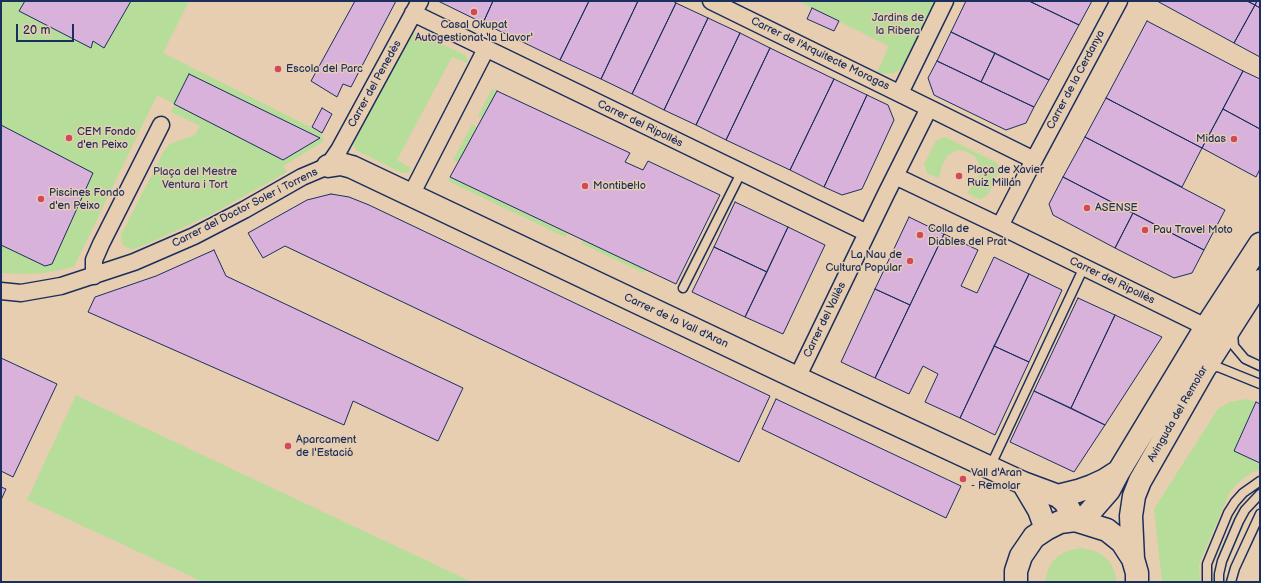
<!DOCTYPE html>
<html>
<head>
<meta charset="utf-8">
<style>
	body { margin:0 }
	#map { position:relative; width:1261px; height:583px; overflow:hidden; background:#e8ceb0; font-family:"Balsamiq Sans",sans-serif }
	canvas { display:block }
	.frame { position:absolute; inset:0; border:2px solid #1b2f5e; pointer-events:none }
	.scale { position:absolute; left:16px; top:24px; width:58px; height:18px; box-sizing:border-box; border:2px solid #1b2f5e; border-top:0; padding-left:5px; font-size:12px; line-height:14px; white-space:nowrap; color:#1b2f5e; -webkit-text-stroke:3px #e8ceb0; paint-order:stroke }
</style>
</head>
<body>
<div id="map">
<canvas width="1261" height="583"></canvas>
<div class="frame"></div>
<div class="scale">20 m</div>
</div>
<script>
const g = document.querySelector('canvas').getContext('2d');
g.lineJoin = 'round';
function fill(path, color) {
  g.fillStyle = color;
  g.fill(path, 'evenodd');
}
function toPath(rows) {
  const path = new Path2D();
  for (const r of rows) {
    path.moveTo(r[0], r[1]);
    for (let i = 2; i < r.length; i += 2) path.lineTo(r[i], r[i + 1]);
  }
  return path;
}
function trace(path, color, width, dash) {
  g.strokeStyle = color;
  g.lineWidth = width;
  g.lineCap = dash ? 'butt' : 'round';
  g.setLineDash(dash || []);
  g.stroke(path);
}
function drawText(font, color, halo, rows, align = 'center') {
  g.font = font + ' "Balsamiq Sans",sans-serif';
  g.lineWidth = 3;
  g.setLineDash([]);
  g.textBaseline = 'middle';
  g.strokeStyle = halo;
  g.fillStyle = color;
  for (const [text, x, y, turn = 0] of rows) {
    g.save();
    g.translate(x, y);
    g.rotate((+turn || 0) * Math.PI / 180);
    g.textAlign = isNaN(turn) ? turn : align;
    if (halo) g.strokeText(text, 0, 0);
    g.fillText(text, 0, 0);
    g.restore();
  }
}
fill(toPath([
	[1,1,189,1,163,53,322,133,323,142,283,166,287,172,212,214,154,241,134,249,130,249,123,245,122,243,121,235,165,149,170,144,195,135,200,126,171,112,175,104,157,95,74,267,45,273,25,274,1,273],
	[797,1,935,1,904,64,898,71,894,73,885,74,877,72,889,46],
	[416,32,465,55,468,61,467,63,452,57,397,160,411,168,409,172,402,173,356,150,353,145,410,35],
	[492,89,497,91,482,118,478,116],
	[472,124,477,127,458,162,453,160],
	[945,137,997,163,1000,171,987,196,979,199,967,193,978,178,980,171,979,164,975,157,969,153,962,150,955,151,948,155,941,167,941,173,938,178,927,173,924,164,936,141],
	[450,177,568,233,565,237,448,181],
	[583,240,646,269,644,273,582,244],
	[76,395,90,402,472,582,203,582,27,500],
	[1246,399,1256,402,1234,451,1260,463,1260,470,1255,471,1242,479,1230,492,1199,564,1200,582,1162,582,1154,509,1218,409,1230,402],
	[1081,548,1091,550,1101,554,1109,561,1114,570,1117,582,1045,582,1048,570,1053,561,1061,554,1071,550]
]), '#b6dd99');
const building = toPath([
	[25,1,24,1,131,1,104,48,93,41,91,48,19,11,25,1],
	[355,1,396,1,351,87,343,84,337,97,311,81,355,1],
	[438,1,493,1,483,23,438,1],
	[493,1,589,1,560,60,483,23,493,1],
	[589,1,638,1,601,79,560,60,589,1],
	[638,1,673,1,676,3,632,94,601,79,638,1],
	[966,1,1029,1,1079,25,1049,80,951,32,966,1],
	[1029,1,1092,1,1079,25,1029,1],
	[1157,1,1247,1,1255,5,1234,43,1157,1],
	[1247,1,1257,1,1255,5,1247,1],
	[1257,1,1260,1,1260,8,1255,5,1257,1],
	[676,3,708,18,664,110,632,94,676,3],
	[1255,5,1260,8,1260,57,1234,43,1255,5],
	[812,8,839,21,834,31,807,19,812,8],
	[708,18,740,33,696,125,664,110,708,18],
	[1147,21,1243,71,1202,148,1106,98,1147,21],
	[951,32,995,53,981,82,937,61,951,32],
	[740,33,770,48,726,140,696,125,740,33],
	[770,48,834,79,790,170,726,140,770,48],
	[995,53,1049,80,1034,107,981,82,995,53],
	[937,61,1034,107,1026,123,1006,130,934,95,928,78,937,61],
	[1243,71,1260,79,1260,129,1223,109,1243,71],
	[189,74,320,138,283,160,174,104,189,74],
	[834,79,867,95,824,187,790,170,834,79],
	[497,91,630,153,625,162,643,170,648,161,720,195,676,284,450,177,497,91],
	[867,95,888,105,894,120,862,189,842,195,824,187,867,95],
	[1106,98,1202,148,1182,187,1085,137,1106,98],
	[322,108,332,114,322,133,312,127,322,108],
	[1223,109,1260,129,1260,169,1256,177,1202,148,1223,109],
	[1,125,93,173,52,264,45,266,1,245,1,125],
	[1085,137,1225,210,1204,250,1063,177,1085,137],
	[1063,177,1133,213,1115,248,1053,215,1049,204,1063,177],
	[331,194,349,197,369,205,770,396,739,462,285,246,263,258,248,233,307,200,331,194],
	[735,202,788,227,767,272,714,247,735,202],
	[1133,213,1204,250,1192,273,1174,278,1115,248,1133,213],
	[909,217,944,234,910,305,875,289,909,217],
	[788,227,825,245,783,334,745,317,788,227],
	[944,234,978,250,961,286,977,293,994,257,1029,274,960,418,925,402,938,374,923,366,909,394,875,378,944,234],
	[714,247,767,272,745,317,692,292,714,247],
	[214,250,226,276,463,388,438,441,353,401,344,425,88,312,95,297,156,276,214,250],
	[1029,274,1062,290,1029,362,994,346,1029,274],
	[875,289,910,305,875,378,841,362,875,289],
	[1078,298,1115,315,1071,408,1034,391,1078,298],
	[1115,315,1162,337,1105,425,1071,408,1115,315],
	[994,346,1029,362,995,435,960,418,994,346],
	[1,358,57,384,13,477,1,471,1,358],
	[1034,391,1105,425,1074,472,1010,442,1034,391],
	[776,399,961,486,946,518,762,429,776,399],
	[1256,402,1260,404,1260,463,1234,451,1256,402],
	[1,487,6,489,1,500,1,487]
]);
fill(building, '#d8b2db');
trace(building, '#1b2f5e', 1);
const lane = toPath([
	[683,288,741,173],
	[1233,333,1234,346,1245,359,1260,366],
	[1209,368,1218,367,1260,384],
	[990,467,1084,267],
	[1207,582,1207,564,1228,513,1235,502,1243,493,1260,481],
	[1219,582,1219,574,1222,561,1239,521,1245,510,1260,494],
	[1231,582,1235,568,1260,514]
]);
const street = toPath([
	[711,1,929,108],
	[413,13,867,233],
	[900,93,945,1],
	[1034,160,1119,1],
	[411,195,486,49],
	[1000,226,1216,332],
	[94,276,94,260,101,244,161,125],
	[1,291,21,293,61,286,134,262,194,236,244,210,302,177,328,166,339,150,420,1],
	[797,378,886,194,929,108,1034,160,1000,226,895,176]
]);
const secondary = toPath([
	[328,166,341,164,352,167,797,378,1023,483,1058,496,1065,502,1075,520],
	[1023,483,1039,510,1046,529],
	[1058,496,1078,491,1092,486,1105,480,1119,471],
	[1082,521,1109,490,1119,471,1206,327,1260,244],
	[1133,559,1131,516,1134,496,1140,481,1204,369,1260,281],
	[1016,582,1016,571,1021,556,1034,537,1046,529,1060,522,1075,520,1107,530,1122,542,1133,559,1137,573,1137,582]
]);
trace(lane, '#1b2f5e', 11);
trace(street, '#1b2f5e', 19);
trace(secondary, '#1b2f5e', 25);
trace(lane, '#e8ceb0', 8);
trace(street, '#e8ceb0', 16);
trace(secondary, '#e8ceb0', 22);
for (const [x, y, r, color] of [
	[474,12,4,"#d1495b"],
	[278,69,4,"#d1495b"],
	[69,138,4,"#d1495b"],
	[1234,139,4,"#d1495b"],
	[959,176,4,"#d1495b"],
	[585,186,4,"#d1495b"],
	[41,199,4,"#d1495b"],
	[1087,208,4,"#d1495b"],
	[1145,230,4,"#d1495b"],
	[920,235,4,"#d1495b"],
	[910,261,4,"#d1495b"],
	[288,446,4,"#d1495b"],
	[963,479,4,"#d1495b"]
]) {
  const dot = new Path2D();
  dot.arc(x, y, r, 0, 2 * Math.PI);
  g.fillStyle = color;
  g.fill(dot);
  trace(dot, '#e8ceb0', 1.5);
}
drawText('11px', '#2a4064', '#e8ceb0', [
	["Jardins de",898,18],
	["la Ribera",898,31],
	["Plaça del Mestre",195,172],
	["Ventura i Tort",195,185]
]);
drawText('11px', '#1b2f5e', '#e8ceb0', [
	["Casal Okupat",474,25,"center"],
	["Autogestionat 'la Llavor'",474,38,"center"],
	["Escola del Parc",286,69],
	["CEM Fondo",77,132],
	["d'en Peixo",77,145],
	["Midas",1226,139,"right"],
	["Plaça de Xavier",967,170],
	["Ruiz Millán",967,183],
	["Montibel·lo",593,186],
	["Piscines Fondo",49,193],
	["d'en Peixo",49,206],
	["ASENSE",1095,208],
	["Colla de",928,229],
	["Diables del Prat",928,242],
	["Pau Travel Moto",1153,230],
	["La Nau de",902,255,"right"],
	["Cultura Popular",902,268,"right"],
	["Aparcament",296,440],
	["de l'Estació",296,453],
	["Vall d'Aran",971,473],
	["- Remolar",971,486]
], 'left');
drawText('11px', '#1b2f5e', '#e8ceb0', [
	["Carrer de l'Arquitecte Moragas",820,54,26],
	["Carrer de la Cerdanya",1076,80,-62],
	["Carrer del Penedès",375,84,-61],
	["Carrer del Ripollès",640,124,26],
	["Carrer del Doctor Soler i Torrens",245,208,-27],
	["Carrer del Ripollès",1112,281,26],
	["Carrer del Vallès",825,320,-64],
	["Carrer de la Vall d'Aran",676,321,25],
	["Avinguda del Remolar",1178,414,-60]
]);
</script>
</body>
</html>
